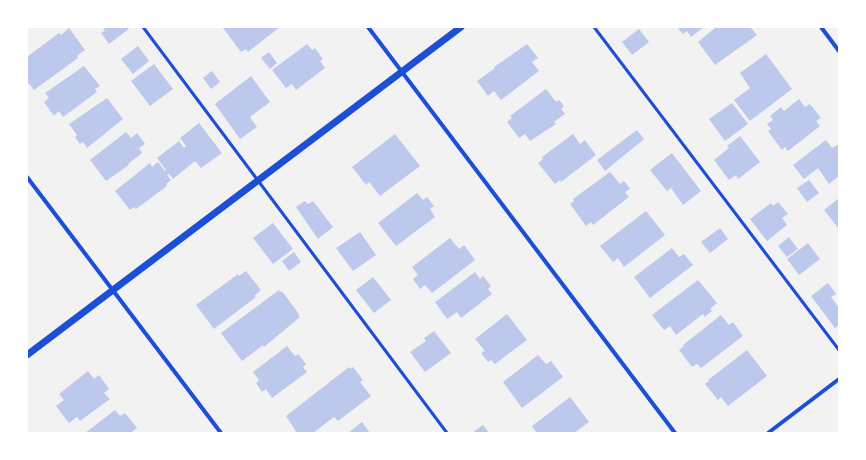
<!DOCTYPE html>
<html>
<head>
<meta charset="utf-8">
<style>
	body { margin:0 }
	#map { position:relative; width:866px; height:460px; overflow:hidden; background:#f2f2f2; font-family:"Fira Sans",sans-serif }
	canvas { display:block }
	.frame { position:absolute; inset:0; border:28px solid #fff; pointer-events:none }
</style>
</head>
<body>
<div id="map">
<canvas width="866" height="460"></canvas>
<div class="frame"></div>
</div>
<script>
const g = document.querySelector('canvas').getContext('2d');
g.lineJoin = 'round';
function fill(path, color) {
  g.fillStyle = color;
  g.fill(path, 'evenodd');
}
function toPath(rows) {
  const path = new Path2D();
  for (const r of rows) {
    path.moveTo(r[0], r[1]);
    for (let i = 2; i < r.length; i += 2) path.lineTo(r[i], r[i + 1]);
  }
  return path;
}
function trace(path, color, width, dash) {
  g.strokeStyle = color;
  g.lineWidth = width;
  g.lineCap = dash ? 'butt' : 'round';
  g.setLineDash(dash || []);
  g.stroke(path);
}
fill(toPath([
	[103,27,127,27,129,29,109,44,101,33,105,30],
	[280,27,248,52,246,49,241,52,223,28],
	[677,27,704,27,691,37,687,31,683,34],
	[716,27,750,27,757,35,715,65,698,42],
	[69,28,85,50,77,56,78,58,34,90,27,81,27,57,59,33,61,35],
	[639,29,649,42,632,55,622,42],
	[307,44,312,50,315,48,323,59,320,61,325,68,296,90,292,84,286,88,272,70],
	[527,44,538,58,532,62,539,71,501,100,494,91,488,96,477,81,495,68,494,67],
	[138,46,149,61,133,74,121,59],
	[269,52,277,63,270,69,261,58],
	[766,54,792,89,750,121,734,100,750,88,740,73],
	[154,64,173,89,150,106,131,81],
	[84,66,100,86,95,89,97,92,63,117,59,111,54,116,44,102,49,98,45,93],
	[212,71,220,82,211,89,203,78],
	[251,76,270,102,250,117,257,127,240,139,215,104],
	[546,89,556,102,559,100,564,106,561,109,565,114,554,122,556,124,530,141,525,134,519,138,507,122,512,118,510,116],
	[107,98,123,119,87,148,83,142,80,144,75,137,77,135,69,124],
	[799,99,805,107,810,104,821,118,816,121,820,126,788,151,785,147,782,150,768,131,771,129,767,124,773,120,770,116,781,107,784,111],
	[732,103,748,124,725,141,709,119],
	[199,123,222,153,201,168,195,161,173,179,169,174,167,175,171,180,166,184,167,186,136,209,134,207,130,210,115,191,150,163,152,167,158,162,165,171,166,170,157,158,179,141,184,148,186,146,180,138],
	[637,130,644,139,605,171,597,160],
	[126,132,131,138,137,133,145,144,139,148,142,153,128,164,129,165,106,181,90,160],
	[395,134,420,166,380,196,369,182,366,185,352,167],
	[573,134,580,144,585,140,596,155,561,182,560,180,555,184,538,163,543,159,542,157],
	[740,136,760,162,738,179,736,175,729,180,714,160,729,148,727,146],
	[826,140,832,148,837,145,839,147,839,176,829,184,818,168,804,179,793,165],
	[672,153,701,191,683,205,671,188,667,191,650,170],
	[610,172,620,184,624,181,630,189,625,192,629,197,593,225,591,222,586,226,570,204,574,201,573,199],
	[809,180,819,193,807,202,797,188],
	[417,193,423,200,427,197,434,206,430,209,435,217,396,246,378,223],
	[839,198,839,229,824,210],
	[305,201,308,204,313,201,333,227,318,239,296,207],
	[778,202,788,214,782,218,787,225,767,241,750,219,771,203,773,206],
	[646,211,665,235,624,267,618,258,613,262,600,246],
	[273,223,293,249,273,264,253,238],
	[720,228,728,239,710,253,701,242],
	[360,232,376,255,353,271,336,248],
	[789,237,798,249,787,257,778,246],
	[450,238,459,249,464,245,475,260,432,293,425,285,420,289,413,279,418,275,412,267],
	[808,243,820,259,799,275,787,259],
	[672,248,679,257,684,254,693,265,650,298,634,277],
	[294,252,301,262,289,271,282,261],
	[246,271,261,290,254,296,256,297,214,329,196,305,238,274,239,276],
	[475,272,480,279,483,276,491,286,488,289,492,294,461,318,457,312,447,319,435,302],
	[373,277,391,300,374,313,356,290],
	[698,280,717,303,710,309,712,311,705,317,703,314,676,335,670,326,664,330,652,315],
	[828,283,836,294,831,297,839,308,839,325,835,328,811,296],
	[279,290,280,292,282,291,299,314,298,315,300,317,264,347,263,345,242,361,221,333],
	[507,314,527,340,495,364,491,360,488,362,481,353,485,351,475,339],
	[721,315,729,325,733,322,743,336,701,368,697,364,692,367,679,350,684,346,683,345],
	[434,331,451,353,425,372,410,352,426,341,424,338],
	[287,346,295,356,298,354,306,364,303,367,307,372,272,398,266,389,262,392,256,383,259,380,253,372],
	[747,350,767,376,728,406,721,397,718,400,705,384,709,381,708,380],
	[538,355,546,364,551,361,563,377,522,408,503,382],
	[349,367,350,369,353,367,363,380,360,382,371,396,338,421,334,417,313,433,297,433,286,416],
	[88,371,94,379,99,375,109,389,104,393,110,399,80,421,77,417,69,423,56,406,64,400,59,394],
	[570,397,589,422,574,433,534,433,536,432,532,426],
	[115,410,120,416,125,413,137,428,132,432,133,433,85,433],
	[362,422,370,433,348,433],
	[483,425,489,433,472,433]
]), '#bdc9ec');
trace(toPath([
	[143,27,447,433],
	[594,27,839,350]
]), '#1d4ed8', 3);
trace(toPath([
	[368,27,675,433],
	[821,27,839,51],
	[27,177,221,433],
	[768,433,839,379]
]), '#1d4ed8', 4);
trace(toPath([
	[27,355,461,27]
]), '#1d4ed8', 7);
</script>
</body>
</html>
